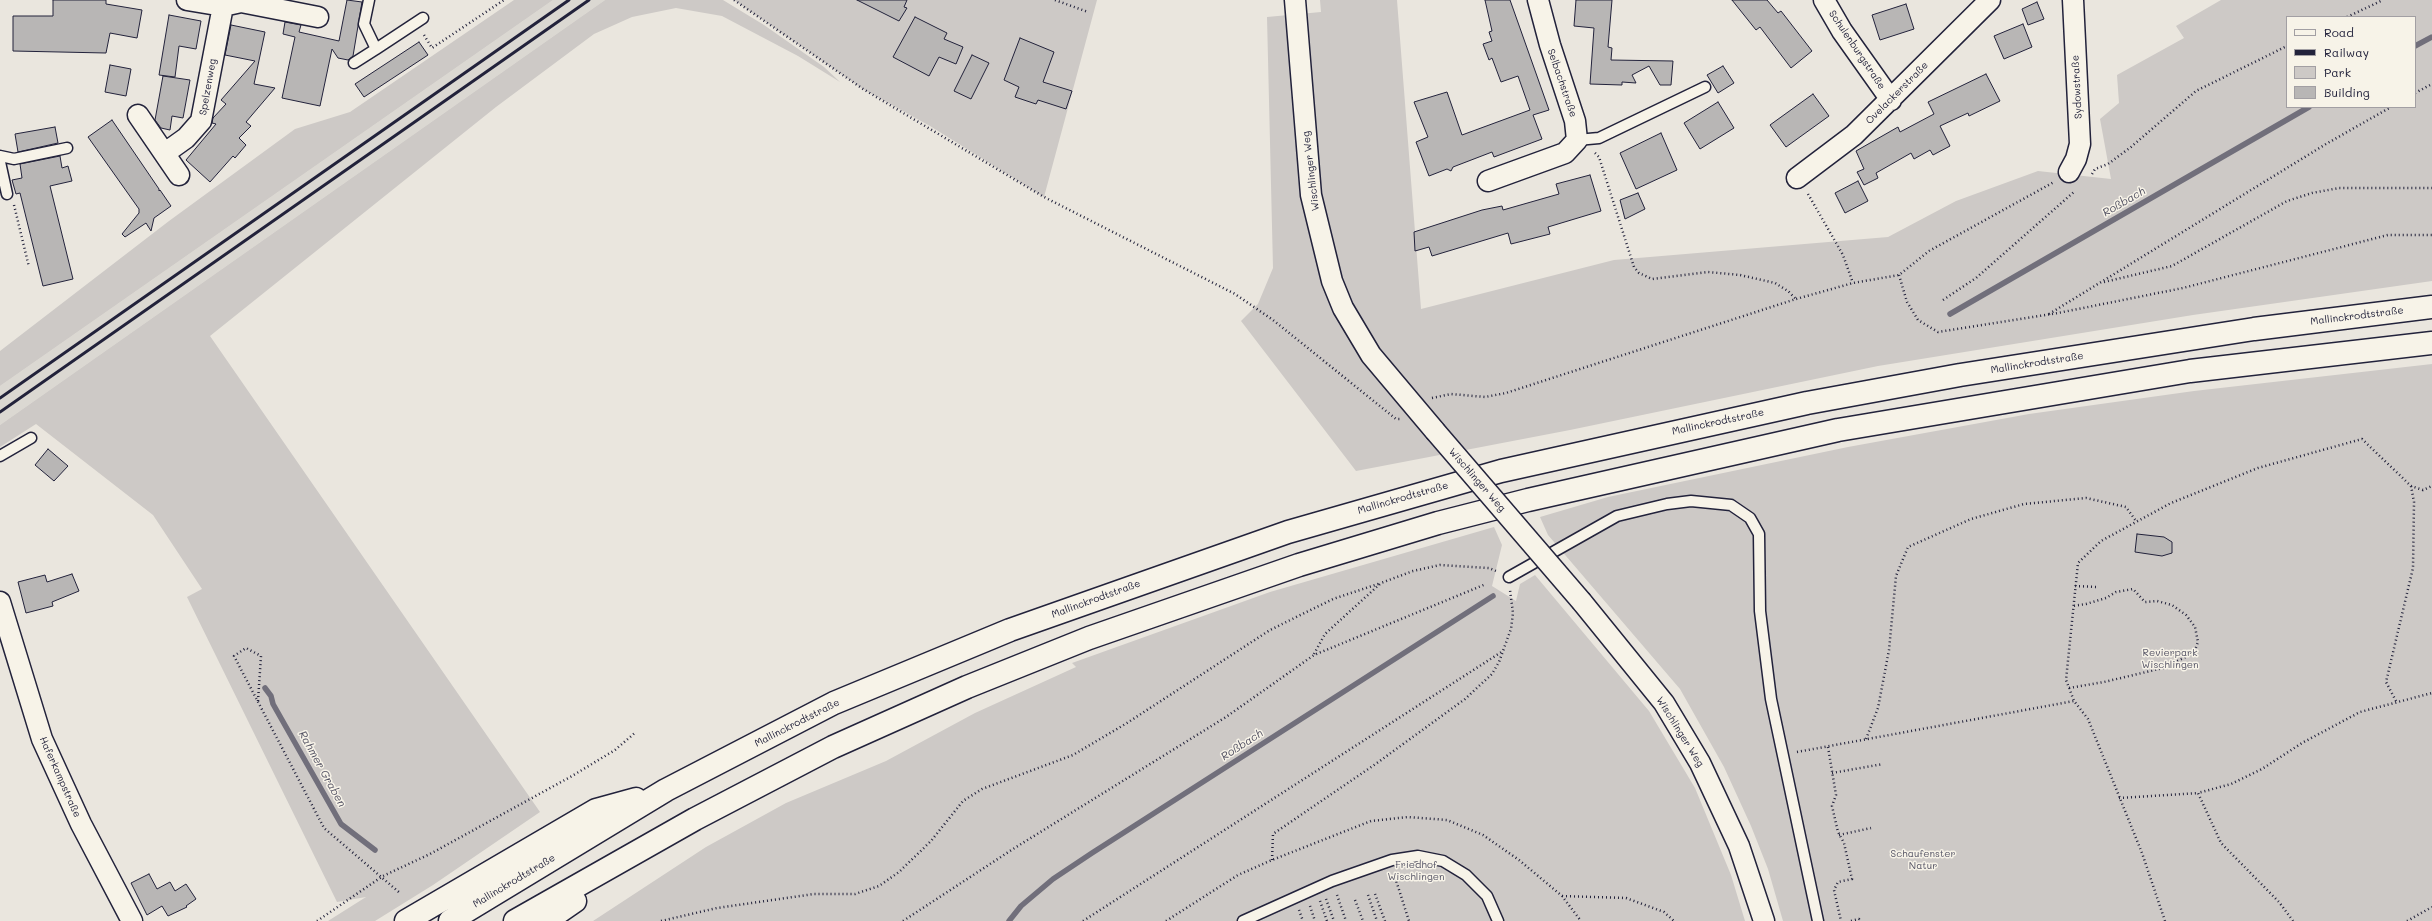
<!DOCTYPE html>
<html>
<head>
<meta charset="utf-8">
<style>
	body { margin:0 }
	#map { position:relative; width:2432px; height:921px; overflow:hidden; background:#eae6de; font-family:Mali,sans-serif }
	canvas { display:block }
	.legend { position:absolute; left:2286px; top:16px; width:130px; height:92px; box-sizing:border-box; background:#f7f3e8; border:1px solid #a29fa3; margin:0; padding:5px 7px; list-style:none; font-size:12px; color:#22223b }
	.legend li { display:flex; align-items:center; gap:8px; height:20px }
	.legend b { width:20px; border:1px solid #a29fa3 }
</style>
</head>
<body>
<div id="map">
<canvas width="2432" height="921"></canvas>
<ul class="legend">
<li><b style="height:5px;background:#f7f3e8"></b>Road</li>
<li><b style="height:5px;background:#22223b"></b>Railway</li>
<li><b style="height:11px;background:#cdc9c6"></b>Park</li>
<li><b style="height:11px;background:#b8b6b5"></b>Building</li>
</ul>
</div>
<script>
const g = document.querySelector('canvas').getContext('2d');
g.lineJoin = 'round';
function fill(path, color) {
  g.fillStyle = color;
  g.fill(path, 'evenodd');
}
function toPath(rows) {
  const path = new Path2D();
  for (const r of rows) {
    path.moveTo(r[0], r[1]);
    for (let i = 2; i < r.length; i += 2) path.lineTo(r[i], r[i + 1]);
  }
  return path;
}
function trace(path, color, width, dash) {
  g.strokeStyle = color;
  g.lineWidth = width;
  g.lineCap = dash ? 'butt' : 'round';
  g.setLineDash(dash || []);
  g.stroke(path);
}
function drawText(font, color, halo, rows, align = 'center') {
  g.font = font + ' Mali,sans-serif';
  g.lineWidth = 3;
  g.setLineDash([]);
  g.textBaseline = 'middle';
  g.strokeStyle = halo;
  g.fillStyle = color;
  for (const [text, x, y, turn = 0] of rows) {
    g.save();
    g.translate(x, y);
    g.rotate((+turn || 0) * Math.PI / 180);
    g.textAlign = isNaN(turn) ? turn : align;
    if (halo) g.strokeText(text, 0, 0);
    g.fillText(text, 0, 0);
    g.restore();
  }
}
fill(toPath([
	[553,0,605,0,0,425,0,386]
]), '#dbd8d2');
fill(toPath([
	[514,0,553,0,0,386,0,351,169,221,295,129,350,112],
	[605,0,723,0,764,25,824,67,840,82,798,56,722,16,676,8,632,17,594,34,496,107,210,336,540,812,433,885,375,921,328,921,366,897,337,902,187,597,202,589,153,515,36,424,0,447,0,425],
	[734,0,1097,0,1044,197,930,126,863,89],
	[1320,0,1397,0,1421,309,1614,260,1888,237,1956,201,2038,171,2111,179,2100,119,2119,103,2117,75,2184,38,2176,26,2221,0,2432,0,2432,281,2193,315,1878,366,1570,430,1356,471,1241,321,1258,304,1273,268,1267,17,1321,12],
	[2287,17,2415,17,2415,107,2287,107],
	[2432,364,2432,921,1783,921,1768,869,1751,826,1724,767,1680,689,1548,535,1540,517,1608,497,1848,447,2029,414,2194,391],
	[1494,527,1502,545,1492,586,1516,601,1520,584,1535,575,1649,711,1695,788,1731,875,1745,921,593,921,706,847,786,803,886,761,975,713,1076,667,1072,663,1270,592]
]), '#cdc9c6');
trace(toPath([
	[2415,46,2432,37],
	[1950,314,2309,107],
	[265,688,271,696,273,704,341,824,375,850],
	[1009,921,1021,906,1053,879,1092,853,1493,596]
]), '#716f7b', 5.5);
const building = toPath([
	[53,0,106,0,106,4,142,10,137,38,110,33,106,53,13,51,13,16,53,16,53,0],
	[347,0,362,2,353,56,348,60,338,58,332,49,320,106,282,98,295,37,283,34,285,22,301,25,299,32,339,41,347,0],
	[857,0,907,0,904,7,907,8,899,21,857,0],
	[1485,0,1510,0,1549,110,1533,115,1542,139,1494,157,1492,152,1453,167,1451,171,1447,169,1429,176,1416,142,1428,137,1414,102,1447,92,1462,135,1530,110,1518,76,1501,82,1492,58,1489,60,1483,44,1492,41,1489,32,1492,31,1485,0],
	[1576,0,1612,0,1608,47,1612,48,1611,60,1673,61,1671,85,1660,85,1649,66,1632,75,1636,83,1622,82,1622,85,1590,84,1594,28,1574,26,1576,0],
	[1732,0,1767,0,1778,13,1781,11,1812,51,1791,68,1760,27,1756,30,1732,0],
	[2037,2,2044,19,2028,25,2022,9,2037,2],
	[1906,4,1914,29,1880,40,1872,15,1906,4],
	[169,15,201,21,196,49,179,46,175,77,159,75,169,15],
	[915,17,947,33,944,39,963,47,956,64,939,57,929,76,893,57,915,17],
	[2023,24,2032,47,2004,59,1994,36,2023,24],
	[231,25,265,32,254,84,275,88,246,122,251,126,239,138,246,145,235,158,233,156,210,182,186,160,216,124,212,123,213,118,226,104,221,100,255,61,225,55,231,25],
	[1020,38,1054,52,1043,82,1072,91,1066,109,1038,100,1036,104,1015,97,1019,87,1004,80,1020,38],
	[419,42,428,55,364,97,355,84,419,42],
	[972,55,989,63,971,99,954,91,972,55],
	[110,65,131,69,126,96,105,92,110,65],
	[1723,66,1734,83,1718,93,1707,75,1723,66],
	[1986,74,2000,101,1969,116,1968,113,1940,126,1950,146,1933,155,1930,150,1914,159,1911,153,1876,173,1878,178,1864,185,1857,172,1864,169,1856,151,1898,127,1900,132,1934,114,1928,102,1986,74],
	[163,76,190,80,183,118,172,116,170,130,161,128,155,120,163,76],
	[1813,94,1829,116,1786,147,1770,125,1813,94],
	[1718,102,1734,128,1700,149,1684,123,1718,102],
	[112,120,159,189,159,191,160,190,171,206,154,218,151,231,146,223,125,237,122,234,139,213,139,209,88,137,112,120],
	[55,127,58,143,18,152,15,134,55,127],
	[1661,133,1677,170,1636,189,1620,153,1661,133],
	[60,156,62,168,68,166,72,181,50,186,73,279,43,286,20,193,16,194,12,180,22,178,20,164,60,156],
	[1590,175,1601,211,1548,227,1550,234,1511,244,1508,233,1432,256,1429,247,1415,251,1414,232,1482,210,1502,206,1503,210,1559,194,1556,184,1590,175],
	[1858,181,1868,201,1845,213,1835,193,1858,181],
	[1638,193,1645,209,1625,219,1620,200,1638,193],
	[48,449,68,466,54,481,35,465,48,449],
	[2137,534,2164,537,2172,542,2172,553,2162,556,2135,552,2137,534],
	[72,574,79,591,52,602,53,606,26,613,18,582,45,575,47,582,72,574],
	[149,874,157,889,170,882,175,891,186,884,196,899,186,906,187,907,168,916,162,906,147,915,131,883,149,874]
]);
fill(building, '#b8b6b5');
trace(building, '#22223b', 1);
const lane = toPath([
	[369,0,364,24,376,49,423,18],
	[354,63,376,49],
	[1577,140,1599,138,1705,87],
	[0,156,14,159,67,148],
	[0,162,7,194],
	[0,456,31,438],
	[1509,577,1617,516,1667,504,1691,501,1731,505,1750,518,1759,534,1760,611,1771,699,1818,921],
	[1243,921,1332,881,1392,860,1418,856,1443,861,1466,875,1487,896,1498,921]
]);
const street = toPath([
	[187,0,223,6,241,2,318,17],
	[1295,0,1311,195,1332,281,1343,308,1371,355,1435,431],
	[1824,0,1842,31,1891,100],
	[138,115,179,175],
	[165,153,186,138,201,121,223,6],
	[2069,172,2076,159,2080,144,2073,0],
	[1797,178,1854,135,1990,0],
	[1488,181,1565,153,1577,140,1575,121,1550,45,1538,0],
	[0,602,42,739,81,824,132,921],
	[1582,602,1664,703,1700,763,1739,846,1764,921]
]);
const highway = toPath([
	[406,921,596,810,636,799],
	[450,921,666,790,834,703,1010,630,1288,532,1501,471,1807,403,1960,375,2254,329,2432,307],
	[515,921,695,819,833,747,967,687,1089,638,1299,565,1438,523,1528,500,1838,430,2190,371,2432,343],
	[546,921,575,901]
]);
trace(lane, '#22223b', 13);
trace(street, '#22223b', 23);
trace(highway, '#22223b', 25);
trace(toPath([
	[734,0,863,89,1044,197,1235,294,1273,320,1396,419,1400,419],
	[1055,0,1088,12],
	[2347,17,2383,0],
	[424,35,432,48,504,0],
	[2415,93,2432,84],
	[1595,153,1599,157,1634,267,1639,273,1652,279,1708,272,1740,275,1775,283,1788,291,1796,299],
	[2092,174,2095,169,2108,164,2131,147,2196,91,2287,46],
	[1808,194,1843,255,1853,283],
	[14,205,29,267],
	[1899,275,1907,302,1918,320,1938,332,2058,313,2183,288,2388,235,2432,235],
	[2104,282,2172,266,2287,201,2312,193,2339,188,2432,188],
	[1943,300,1976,278,2075,191],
	[2049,314,2326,144,2391,107],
	[1432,398,1451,394,1485,397,1506,393,1796,299,1853,283,1899,275,1929,251,2054,182],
	[2075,586,2097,587],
	[1314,654,1325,634,1381,583,1413,571,1440,565,1489,568,1496,571],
	[2069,688,2104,682,2163,668,2194,653,2198,642,2195,627,2186,615,2172,605,2157,601,2145,602,2133,589,2116,592,2106,598,2086,604,2073,606],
	[258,701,261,656,246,648,234,656,324,828,400,893],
	[2396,701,2386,682,2413,568,2414,502,2411,486],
	[1866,739,1878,708,1889,650,1896,576,1908,547,1971,519,2024,504,2086,498,2126,507,2136,521],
	[1828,747,1836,795,1832,806,1838,832,1844,843,1852,879,1838,882,1834,890,1841,921],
	[1797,752,2074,701],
	[1832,773,1883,764],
	[2119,798,2198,793],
	[1839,835,1871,828],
	[1272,860,1273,834,1377,763,1465,699,1492,674,1499,662,1511,629,1513,613,1510,590],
	[1394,874,1409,921],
	[1375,894,1385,921],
	[1337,895,1346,921],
	[1368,895,1377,921],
	[1562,896,1626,898,1664,912,1674,921],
	[1326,899,1334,921],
	[1355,900,1363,921],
	[1320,901,1327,921],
	[1310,906,1315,921],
	[1299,910,1303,921],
	[317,921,383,876,430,854,572,776,615,750,636,732],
	[661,921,717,908,814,894,855,894,879,886,899,872,931,841,963,801,982,789,1073,755,1127,723,1270,630,1333,599,1381,583],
	[903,921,1013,849,1226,717,1314,655,1486,584],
	[1083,921,1503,651],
	[1166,921,1238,875,1272,860,1371,821,1408,817,1447,820,1483,835,1519,860,1562,896,1581,921],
	[1851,921,1859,919,1860,921],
	[2165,921,2142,853,2088,719,2074,701,2066,680,2078,563,2101,541,2171,503,2258,468,2362,439,2411,486,2423,490,2432,486],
	[2293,921,2279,902,2221,843,2198,793,2231,784,2262,769,2302,743,2360,712,2432,693],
	[2407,921,2432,907]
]), '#22223b', 2.5, [1, 3]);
trace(lane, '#f7f3e8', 10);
trace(street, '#f7f3e8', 20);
trace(highway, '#f7f3e8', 22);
trace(toPath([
	[0,398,569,0],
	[0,412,589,0]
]), '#22223b', 3);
const streetBridge = toPath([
	[1435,431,1582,602]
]);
trace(streetBridge, '#22223b', 23, []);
trace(streetBridge, '#f7f3e8', 20);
drawText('10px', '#22223b', '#f7f3e8', [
	["Schulenburgstraße",1857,50,56],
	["Selbachstraße",1562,83,71],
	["Spelzenweg",208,87,-80],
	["Sydowstraße",2077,87,-93],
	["Ovelackerstraße",1897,93,-45],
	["Wischlinger Weg",1311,171,-97],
	["Mallinckrodtstraße",2357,316,-7],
	["Mallinckrodtstraße",2037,363,-9],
	["Mallinckrodtstraße",1718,422,-12],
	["Wischlinger Weg",1477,480,49],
	["Mallinckrodtstraße",1403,498,-16],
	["Mallinckrodtstraße",1096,599,-20],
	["Mallinckrodtstraße",797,723,-27],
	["Wischlinger Weg",1680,732,58],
	["Haferkampstraße",60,777,66],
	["Mallinckrodtstraße",514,881,-31]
]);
drawText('10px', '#555465', '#f7f3e8', [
	["Revierpark",2170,653],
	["Wischlingen",2170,665],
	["Schaufenster",1923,854],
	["Natur",1923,866],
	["Friedhof",1416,865],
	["Wischlingen",1416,877]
]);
drawText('italic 11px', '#504f60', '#f7f3e8', [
	["Roßbach",2124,202,-30],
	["Roßbach",1242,745,-33],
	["Rahmer Graben",322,769,61]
]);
</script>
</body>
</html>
